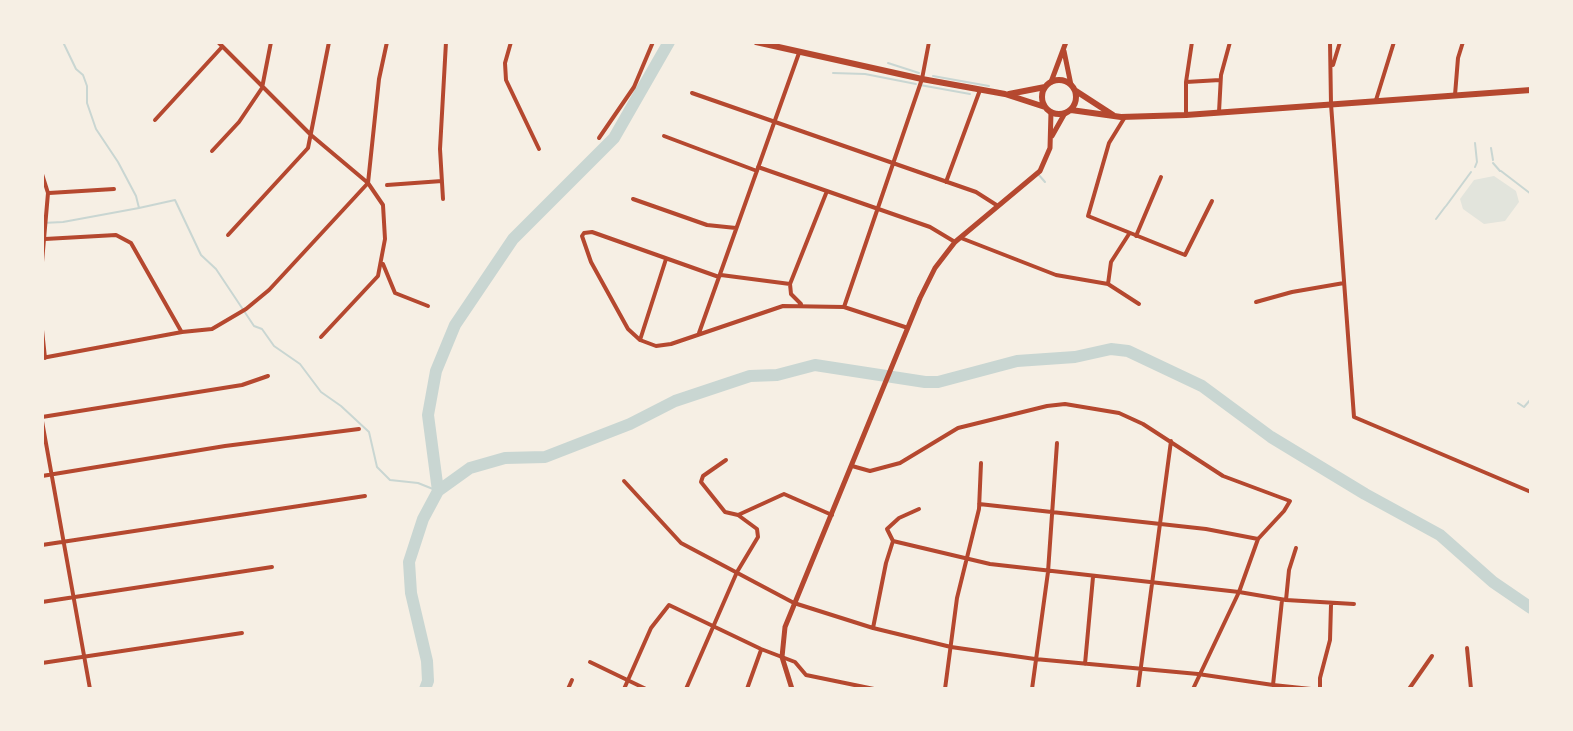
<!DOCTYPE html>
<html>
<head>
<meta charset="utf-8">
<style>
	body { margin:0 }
	#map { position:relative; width:1573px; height:731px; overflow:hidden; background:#f6efe4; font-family:"Source Sans 3",sans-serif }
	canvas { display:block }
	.frame { position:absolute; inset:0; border:44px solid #f6efe4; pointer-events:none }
</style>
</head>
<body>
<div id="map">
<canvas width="1573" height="731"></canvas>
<div class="frame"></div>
</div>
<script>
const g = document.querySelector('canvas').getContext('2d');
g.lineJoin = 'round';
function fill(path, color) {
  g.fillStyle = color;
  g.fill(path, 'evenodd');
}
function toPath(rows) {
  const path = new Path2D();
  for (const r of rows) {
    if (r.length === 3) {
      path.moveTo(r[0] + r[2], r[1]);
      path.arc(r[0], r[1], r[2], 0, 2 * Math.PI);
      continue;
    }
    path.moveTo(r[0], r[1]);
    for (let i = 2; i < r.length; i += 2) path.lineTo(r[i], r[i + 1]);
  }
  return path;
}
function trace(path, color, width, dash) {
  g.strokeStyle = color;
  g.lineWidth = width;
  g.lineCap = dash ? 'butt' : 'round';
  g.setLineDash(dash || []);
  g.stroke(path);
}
fill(toPath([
	[1494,176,1516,191,1519,202,1505,221,1484,224,1463,209,1460,199,1474,180]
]), '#e2e4dc');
trace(toPath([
	[63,42,76,69,83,75,87,86,87,103,96,129,118,162,136,196,139,208,175,200,201,255,216,269,254,326,262,329,274,346,300,364,321,392,341,406,369,432,377,467,390,480,418,483,438,491],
	[888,63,919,73],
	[833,73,865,74,916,84],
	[933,76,989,86],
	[920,85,970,94],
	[1475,143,1477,162,1475,167],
	[1491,148,1493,160],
	[1493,163,1500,171],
	[1501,171,1531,194],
	[1038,174,1045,182],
	[1446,206,1471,172],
	[1436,219,1445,207],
	[42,223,63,222,139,208],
	[1518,403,1524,407,1531,399]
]), '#c9d6d2', 2);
trace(toPath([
	[438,491,428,415,436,371,455,325,513,239,614,138,669,42],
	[425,689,428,681,427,661,411,593,409,562,423,519,438,491,470,468,505,458,545,457,630,424,675,401,750,376,777,375,815,365,925,382,938,382,1017,361,1075,357,1111,349,1128,351,1202,386,1271,437,1365,494,1440,535,1493,582,1531,608]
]), '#c9d6d2', 12);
trace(toPath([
	[218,42,311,135,368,183,383,205,385,239,378,276,321,337],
	[511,42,505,63,506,80,539,149],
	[1330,42,1331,104,1354,417,1531,492],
	[1333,65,1340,42],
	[1186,82,1220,80],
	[692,93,976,192,998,206],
	[1455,95,1458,58,1463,42],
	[1376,100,1394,42],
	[1219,112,1221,75,1230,42],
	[1186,115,1186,82,1192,42],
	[1125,117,1109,143,1088,216,1185,255,1212,201],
	[155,120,222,47],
	[664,136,757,171],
	[599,138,634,87,653,42],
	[212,151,239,122,262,88,271,42],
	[758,167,930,227,955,242],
	[42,174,48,193,42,262],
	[946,182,980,90],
	[387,185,442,181],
	[49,193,114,189],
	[443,199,440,149,446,42],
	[633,199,707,225,736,228],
	[228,235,308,148,329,42],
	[1136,236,1161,177],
	[961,238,1056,275,1108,284,1139,304],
	[45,239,116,235,131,243,181,331],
	[383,264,395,293,428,306],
	[721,275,790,284],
	[719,277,592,232,584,233,582,236,591,262,628,329,640,340,656,346,671,344,783,306,844,307,922,79,929,42],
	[1108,284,1111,262,1129,234],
	[1256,302,1292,292,1344,283],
	[801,304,791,294,790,284,827,191],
	[844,307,908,328],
	[42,330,45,358],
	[699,333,799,53],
	[640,340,666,259],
	[42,358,182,332,212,329,246,309,269,290,368,183,379,79,387,42],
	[42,417,242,385,268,376],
	[42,421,90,689],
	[726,460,703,476,701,482,725,512,738,515,784,494,832,515],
	[852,466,870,471,900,463,958,428,1047,406,1065,404,1119,413,1143,424,1223,476,1290,501,1284,511,1258,539,1206,529,979,504],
	[42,476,225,446,359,429],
	[624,481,681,543,794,603,873,628,951,647,1035,659,1198,674,1273,685,1282,600],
	[893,541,990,564,1239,592,1286,600,1354,604],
	[42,545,365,496],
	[1286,600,1289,570,1296,548],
	[42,602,272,567],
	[873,628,886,563,893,541,887,529,899,518,919,509],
	[1467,648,1471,689],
	[590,662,646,689],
	[42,663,242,633],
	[1085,664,1093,577],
	[1273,685,1311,689],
	[568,689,572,680],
	[624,689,651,628,669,605,761,649,795,662,806,675,874,689],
	[686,689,737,572,758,537,757,529,738,515],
	[747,689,761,650],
	[945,689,957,598,979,509,981,463],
	[1032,689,1048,572,1057,443],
	[1138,689,1171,441],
	[1193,689,1239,592,1258,539],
	[1320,689,1320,678,1330,640,1331,605],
	[1409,689,1432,656]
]), '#b5482f', 4);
trace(toPath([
	[1064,51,1071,85],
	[1051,82,1066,42],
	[1052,136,1065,113],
	[792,689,782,657,785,627,920,298,935,268,955,242,1040,171,1050,148,1051,112]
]), '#b5482f', 5);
trace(toPath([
	[756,42,922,79,1005,94,1045,107],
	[1059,97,17],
	[1076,91,1113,115],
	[1009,94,1045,87],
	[1071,110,1121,117,1186,115,1531,90]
]), '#b5482f', 6);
</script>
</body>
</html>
